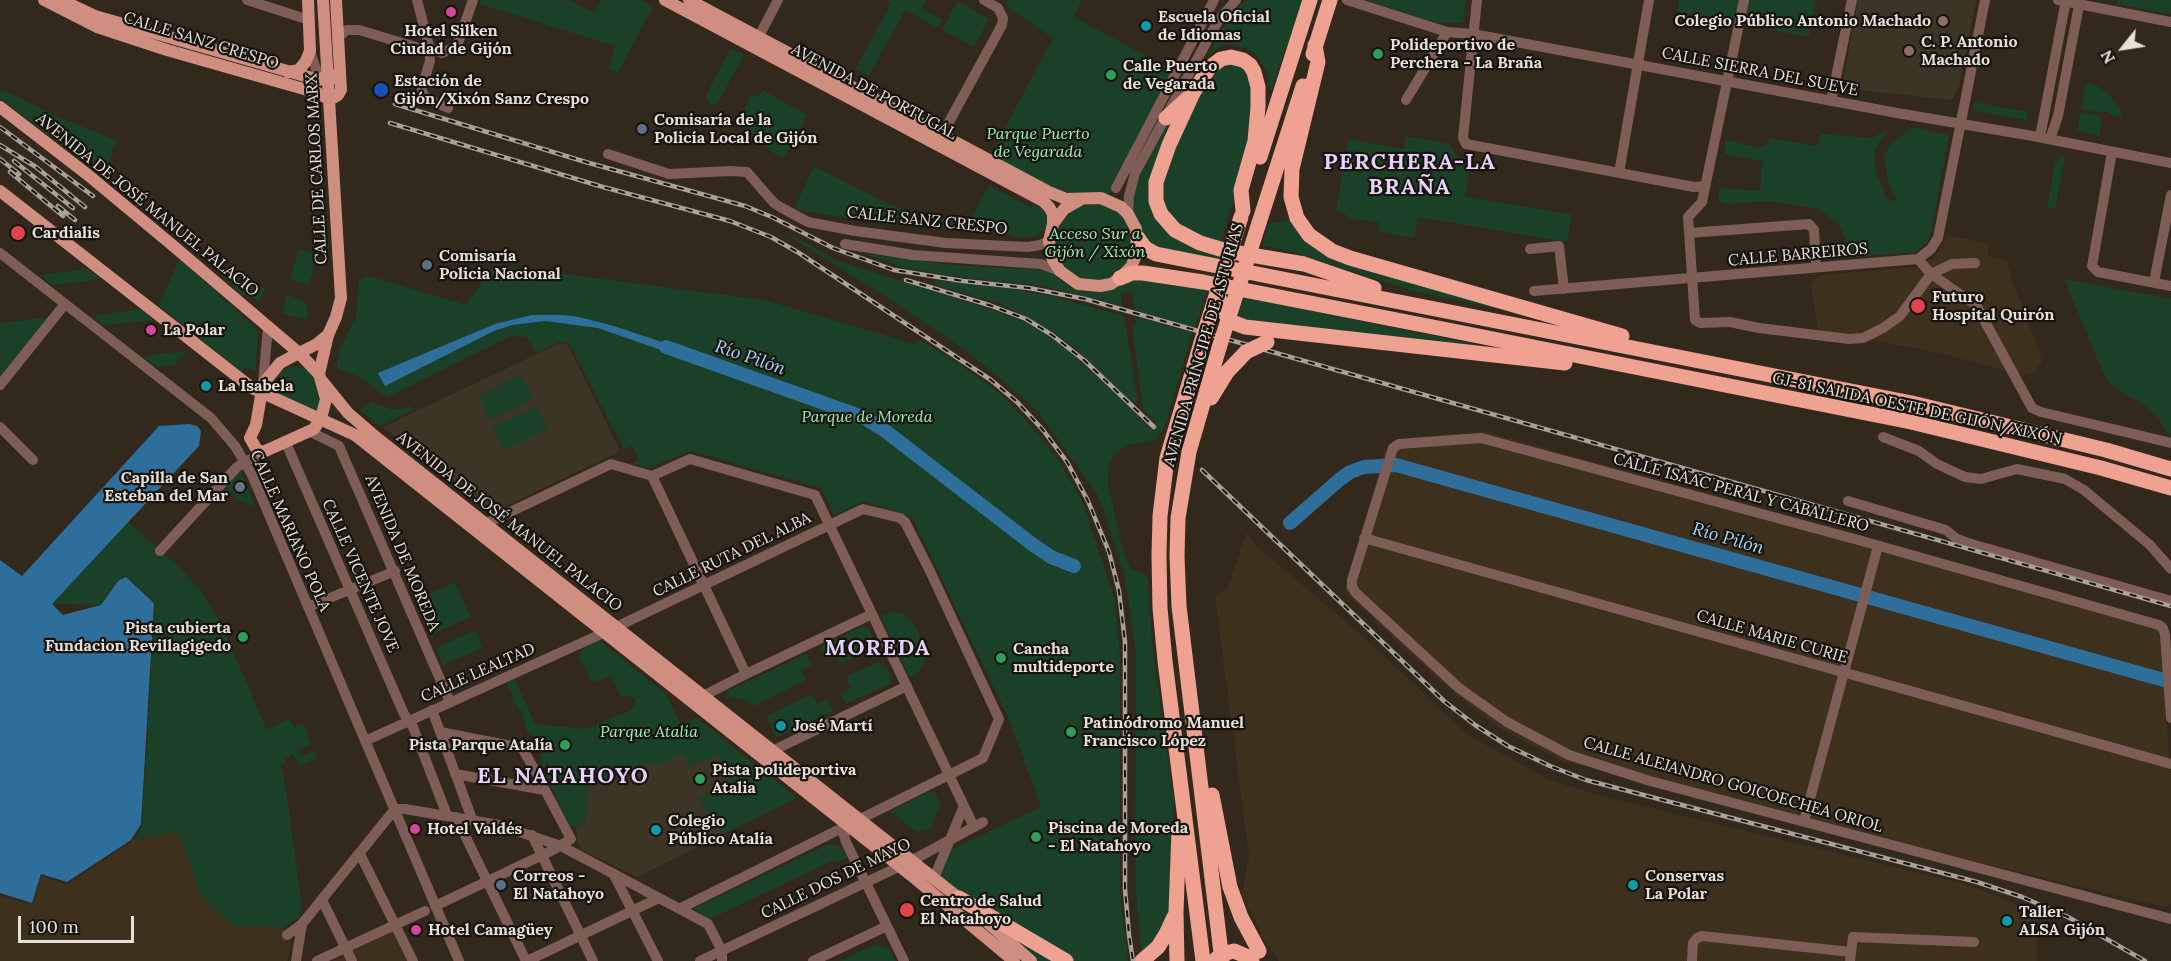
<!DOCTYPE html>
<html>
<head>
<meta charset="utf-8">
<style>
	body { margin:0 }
	#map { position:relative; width:2171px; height:961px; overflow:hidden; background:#32281b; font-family:Lora,serif }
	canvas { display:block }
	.north { position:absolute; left:2093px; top:18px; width:60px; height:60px; -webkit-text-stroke:4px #16120c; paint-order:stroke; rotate:240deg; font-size:16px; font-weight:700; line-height:24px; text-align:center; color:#e7e1d9 }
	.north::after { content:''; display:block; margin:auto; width:21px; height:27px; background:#e7e1d9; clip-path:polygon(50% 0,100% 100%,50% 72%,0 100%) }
	.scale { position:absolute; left:18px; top:916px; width:116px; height:27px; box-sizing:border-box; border:3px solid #e7e1d9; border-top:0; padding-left:8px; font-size:18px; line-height:21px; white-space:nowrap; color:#e7e1d9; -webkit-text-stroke:4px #16120c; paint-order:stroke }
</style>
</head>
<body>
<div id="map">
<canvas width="2171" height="961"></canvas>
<div class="north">N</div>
<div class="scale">100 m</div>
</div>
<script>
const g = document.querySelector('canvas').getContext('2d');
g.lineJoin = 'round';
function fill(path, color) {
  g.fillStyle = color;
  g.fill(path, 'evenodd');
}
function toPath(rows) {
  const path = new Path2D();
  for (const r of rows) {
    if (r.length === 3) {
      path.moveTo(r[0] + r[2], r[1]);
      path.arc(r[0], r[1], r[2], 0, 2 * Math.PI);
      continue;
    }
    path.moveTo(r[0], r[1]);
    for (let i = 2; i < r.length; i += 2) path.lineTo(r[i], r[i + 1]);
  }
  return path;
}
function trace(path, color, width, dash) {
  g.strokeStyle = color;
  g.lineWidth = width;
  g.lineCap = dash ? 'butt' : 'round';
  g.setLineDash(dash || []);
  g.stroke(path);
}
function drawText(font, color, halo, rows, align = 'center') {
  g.font = font + ' Lora,serif';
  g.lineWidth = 4.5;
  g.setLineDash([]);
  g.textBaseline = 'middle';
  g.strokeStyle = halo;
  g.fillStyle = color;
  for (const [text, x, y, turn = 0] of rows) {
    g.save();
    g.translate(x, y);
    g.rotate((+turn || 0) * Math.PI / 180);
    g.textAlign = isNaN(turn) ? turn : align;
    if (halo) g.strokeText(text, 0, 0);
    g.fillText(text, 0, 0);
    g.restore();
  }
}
fill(toPath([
	[1947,235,1989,244,1988,256,2007,260,2013,283,2040,353,2042,361,2034,373,2023,375,1939,353,1853,336,1819,332,1810,283,1821,275,1914,267,1927,262,1933,259,1940,250],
	[1483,431,2160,620,2171,782,2171,904,2164,907,1562,761,1496,726,1454,694,1344,592,1384,452,1398,439],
	[1246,533,1260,549,1366,639,1468,735,1550,780,1598,795,1968,885,2039,913,2037,961,1279,961,1263,938,1242,894,1249,856,1215,597,1228,587],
	[178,832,201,896,234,926,283,928,291,942,287,961,0,961,0,896,33,905,42,876,67,885,135,839],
	[393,931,408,961,332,961]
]), '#3d301d');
fill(toPath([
	[1858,0,1976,0,1959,87,1952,100,1848,89,1843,82],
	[560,343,568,344,620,451,492,513,383,427],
	[717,735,797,798,637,877,582,850,577,840,576,827,585,823,587,786]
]), '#3c3424');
fill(toPath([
	[481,0,569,0,594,13,601,0,640,0,653,7,618,73,608,69,615,46,480,4],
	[887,0,924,0,926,1,922,9,943,20,938,28,905,10,869,76,856,69,891,3],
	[1006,0,1082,0,1074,17,1176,72,1116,188,1106,196,1080,200,988,159,1053,38,1009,8],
	[1249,0,1303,0,1271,92,1267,73,1258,57,1248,49,1230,44,1219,47,1208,57,1228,17,1242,3],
	[1366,0,1466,0,1463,23,1437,23],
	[1679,0,1816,0,1809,37,1677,12],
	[2118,0,2171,0,2171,14,2118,4],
	[957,1,989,19,974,47,942,30],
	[731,48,744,55,717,104,711,104,705,98,707,93],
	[1233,63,1242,65,1249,73,1252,95,1251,132,1234,200,1221,242,1198,236,1183,229,1163,204,1163,171,1210,76,1223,65],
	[2086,83,2092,83,2109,94,2119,107,2122,117,2110,114,2104,110,2100,113,2081,109],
	[3,90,58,117,116,140,108,165,77,157,0,98,0,92],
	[762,90,807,115,784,159,770,151,739,121,752,94,759,97],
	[1974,102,2028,112,2026,120,1972,110],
	[2081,112,2099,116,2102,120,2099,136,2077,130],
	[1176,115,1154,210,1219,252,1217,259,1157,247,1150,243,1143,233,1131,207,1134,188,1166,126],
	[1913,127,1949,135,1932,230,1928,241,1915,252,1845,258,1847,252,1845,238,1839,225,1819,209,1771,201,1726,204,1718,200,1719,188,1760,191,1762,161,1724,154,1726,140,1760,148,1768,144,1770,138,1817,146,1820,134,1872,138,1889,129,1875,150,1875,171,1888,201,1896,200,1889,185,1884,155,1891,143],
	[1407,136,1450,144,1453,151,1460,158,1471,160,1465,196,1572,215,1567,242,1419,217,1414,238,1378,231,1379,222,1352,219,1336,209,1348,139,1403,149],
	[2061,156,2065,157,2055,209,2047,208,2055,162],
	[814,166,893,206,968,224,989,185,1031,208,1034,203,1042,209,1048,219,1046,228,1035,237,1014,237,1007,234,1007,231,954,230,876,223,794,209],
	[1095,243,39],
	[1292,215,1305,236,1536,317,1409,290,1328,263,1282,249,1262,246,1269,223,1285,222],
	[781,231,807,243,836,260,1010,316,1034,327,1064,347,1124,402,1151,430,1157,424,1143,409,1132,324,1136,325,1136,317,1192,332,1165,427,1155,441,1128,445,1117,452,1109,464,1108,483,1122,546,1130,568,1148,577,1152,641,1174,803,1169,914,1156,940,1143,952,1140,943,1135,876,1136,652,1125,576,1107,519,1096,492,1037,411,1005,382,962,348,885,296],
	[299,249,317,254,309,285,290,279],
	[861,253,951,265,1046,270,1053,274,1069,286,1083,292,1112,290,1127,282,1150,279,1207,290,1195,327,1135,310,1131,291,1121,293,1122,305,1037,285,956,277,896,266,895,264],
	[179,259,258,329,256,371,246,367,242,372,159,306],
	[494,265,764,300,915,344,920,340,961,365,1002,395,1032,427,1059,461,1082,501,1115,601,1120,658,1120,893,1128,961,1033,961,940,877,950,850,1041,807,1009,719,912,517,864,501,834,515,821,488,691,451,649,468,633,464,639,460,632,446,624,449,569,343,559,342,536,353,527,337,511,336,388,397,379,392,360,377,337,369,338,354,356,317,359,280,365,277,372,277,466,305],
	[88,269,101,279,52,285,40,275],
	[219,275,265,288,261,300,242,295,229,282],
	[2064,279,2171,299,2171,437,2155,415,2144,405,2118,390,2106,380],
	[929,280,1006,288,1055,297,1124,316,1138,404,1131,402,1081,353,1055,333,999,303,941,287],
	[287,295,300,299,307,304,308,315,306,319,282,314],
	[1244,297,1498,349,1237,321],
	[141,309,153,320,104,325,91,316],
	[53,317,0,385,0,323],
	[186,351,174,365,157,367,143,356],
	[295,366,306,369,313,375,320,397,318,412,278,395,276,391,280,374,286,368],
	[521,375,533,399,490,420,479,396],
	[371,402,393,410,410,406,412,410,380,426,360,411],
	[536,406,547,430,505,451,493,427],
	[240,471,250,492,255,506,238,501,226,486],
	[128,522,180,568,201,591,220,621,267,730,289,719,294,727,303,723,311,744,299,750,302,756,314,751,318,758,300,766,293,754,285,759,286,763,280,765,284,776,302,906,300,917,283,928,234,926,201,896,178,832,135,839,142,825,155,602,126,576,118,580,101,605,52,604],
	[455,582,471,617,431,634,416,600],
	[892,612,904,614,913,622,926,648,926,657,921,670,912,676,909,677,880,615],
	[863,626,868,628,873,638,872,649,840,664,835,654,825,659,819,647],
	[476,630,483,647,443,665,436,648],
	[599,640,666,694,681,724,697,718,797,798,723,834,714,814,708,817,699,798,730,782,717,755,690,767,683,754,654,767,652,761,588,786,585,823,576,827,570,826,545,774,549,761,543,768,540,762,542,751,541,744,527,731,521,712,514,703,512,694,506,683,515,679,535,724,585,729,633,709,635,699,626,695,621,698,611,678,607,677,595,683,591,681,584,664,579,661,581,650],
	[806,654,812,665,801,670,806,680,754,706,745,700,726,697,727,691],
	[878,662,888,669,892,679,890,684,846,704,840,693,851,688,846,677],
	[812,694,817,704,827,699,833,711,780,736,775,735,767,716],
	[933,790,941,805,931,828,917,832,890,811],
	[832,844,839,846,848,857,836,863,834,860,710,919,693,909,824,846],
	[875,944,889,949,896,961,840,961]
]), '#1a4027');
fill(toPath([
	[532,315,564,315,579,317,614,326,683,349,681,357,598,328,545,321,512,325,494,331,385,386,378,373,495,324],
	[189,424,197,426,201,431,199,446,52,604,63,615,101,605,118,581,126,577,154,603,141,824,131,840,67,882,41,874,32,903,0,893,0,560,22,576,159,426]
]), '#2e6e9b');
trace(toPath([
	[666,347,863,417,884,430,1032,544,1051,557,1074,566],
	[1290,523,1339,480,1350,472,1364,467,1396,465,2171,682]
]), '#2e6e9b', 14);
trace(toPath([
	[247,0,309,20],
	[417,0,429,46,432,49,442,53,457,46,473,0],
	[1347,0,1447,32,1473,34,1897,113,2033,136,2171,163],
	[1477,0,1463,138,1466,144,1694,187,1704,186],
	[1744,0,1702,202,1688,217,1695,320,1700,323,1730,322,1759,328,1849,339,1863,338,1883,328,1900,316,1931,274,1952,264,1975,263],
	[2058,0,2171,22],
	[338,37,347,30,359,30,429,51],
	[756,42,778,0],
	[429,46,430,61,422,88,422,93,429,100,448,108],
	[310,51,316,69,321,78],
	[1406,100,1447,32],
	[1831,101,1852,0],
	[2040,137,2066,0],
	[2050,139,2058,116,2080,0],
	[938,142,1002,25,1003,18,998,8,984,0],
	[2112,152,2092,266,2098,272,2171,286],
	[608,154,669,174,730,171,747,172,774,203,782,208,808,222,855,231,946,243,1028,247,1040,245,1049,241],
	[1619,173,1649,0],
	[1116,188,1214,0],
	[1128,214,1129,196,1135,173,1218,21,1236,0],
	[1689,233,1809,224,1814,230,1816,267],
	[845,244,913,255,1041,264,1060,271],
	[1530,249,1559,246,1564,289],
	[0,253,211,418,235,446,252,475,459,961],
	[1918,259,1931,274,1976,305,2032,408,2041,412,2171,443],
	[2154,282,2171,195],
	[1534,291,1918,259,1931,249,1938,238,1985,0],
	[263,384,268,326],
	[0,385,65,304],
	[0,427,33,460],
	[311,432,339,446,450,702],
	[1883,437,1919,451,1937,464,1965,477,1981,479,2017,469,2065,479,2084,490,2150,545,2171,569],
	[286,443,404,714,413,727,447,815],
	[652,476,746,674],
	[1848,501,1946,530,1957,539,1968,543,2171,601],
	[485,524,611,464,652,476,690,459,815,495,974,827],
	[1364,538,2171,764],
	[160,551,237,467,263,452],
	[308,607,395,571],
	[616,627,863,509,900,518,905,522,929,569,999,719,983,758,679,909],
	[699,702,703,696,746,674,872,614],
	[432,710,472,819],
	[2171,718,2165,635,2163,628,2159,625,1862,541,1481,438,1399,444,1393,448,1352,580,1352,587,1356,593,1459,688,1507,722,1569,755,1650,781,2171,919],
	[440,732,522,748,541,781,538,789],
	[365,741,610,630],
	[766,752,772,751,907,686],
	[395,809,405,809,499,825,561,846,708,924,722,951,722,961],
	[456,817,526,961],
	[1804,821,1878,546],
	[848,825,844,836,846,842,904,961],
	[532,835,593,961],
	[360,854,413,961],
	[613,873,658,961],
	[934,878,964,806],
	[322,900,352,961],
	[435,906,553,850,571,839,545,790,455,774],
	[287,935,302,924,395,809],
	[296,961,302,924],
	[317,961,425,911],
	[527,961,659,898],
	[700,961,911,861,983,822],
	[813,961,887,926],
	[1692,961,1693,943,1697,938,1702,936,1851,952],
	[1850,961,1853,937,1974,942]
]), '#7d5d56', 10);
trace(toPath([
	[44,0,97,27,167,50,318,93],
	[61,0,95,16,319,80],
	[665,0,1043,201,1049,207,1053,214,1053,224],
	[689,0,1049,192,1066,199,1101,198,1121,207,1128,214,1136,229,1137,253,1131,267,1120,278,1111,284,1100,286,1078,284,1060,271,1053,260,1049,241,1053,224,1064,209,1080,200],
	[288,72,299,70,306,61,310,51,308,0],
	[320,79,328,75,332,75,340,81],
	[320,95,331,99,338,95,341,90,336,0],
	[0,107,88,175,171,244,299,353,319,374,326,399,321,418,314,429,263,452,257,450,250,438,256,425,263,384,280,363,299,353,317,344,328,335],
	[0,191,252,388,355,435,912,876,1014,961],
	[319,374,328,335,336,317,341,298],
	[322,381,348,413,377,438,965,903],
	[978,914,1031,961]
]), '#cf8e80', 12);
trace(toPath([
	[1315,45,1318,62,1292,169,1291,197,1297,218,1309,235,1332,251,1350,258,1622,336],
	[1313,54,1330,0],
	[1166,118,1188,98],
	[1260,157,1310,0],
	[1243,211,1241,190,1255,141,1258,107,1258,87,1254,72,1250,65,1243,60,1231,57,1221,59,1209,68,1193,93,1169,145,1156,182,1156,201,1161,214,1175,230,1200,243,1227,251,1304,264,1374,288],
	[1259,223,1303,86],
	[1138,238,1145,248,1156,254,1912,403,2106,450,2171,469],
	[1120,278,1132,273,1143,273,1203,282,1433,327,1911,422,2101,468,2171,488],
	[1217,293,1226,315,1232,322,1245,327,1565,363],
	[1201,343,1167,458,1160,516,1159,556,1160,608,1165,661,1203,961],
	[1219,348,1189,452,1178,518,1177,556,1179,606,1222,961],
	[1211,398,1227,372,1246,352],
	[1212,795,1230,887,1241,917,1259,951],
	[959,898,1066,961],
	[1216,959,1222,954,1234,951,1248,957,1252,961],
	[1142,961,1158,947,1166,934,1174,917],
	[1177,961,1176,912,1179,830]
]), '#efa291', 15);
const rail = toPath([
	[395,104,589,163,745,206,772,217,833,248,894,270,963,281,1029,288,1085,299,2171,606],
	[390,123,603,187,730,221,771,237,799,253,991,380,1017,402,1043,430,1067,462,1088,501,1109,552,1119,591,1125,642,1125,889,1129,935,1133,961],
	[0,127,93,196],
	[0,145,36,167,85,207],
	[0,159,19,174],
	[14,161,73,208],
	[10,172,63,216],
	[58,206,75,220],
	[906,280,989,305,1026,319,1052,335,1085,361,1154,427],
	[1202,470,1444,701,1475,725,1508,746,1550,766,1586,780,1977,882,2022,897,2068,917,2145,961]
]);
trace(rail, '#a9a198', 4.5);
trace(rail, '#16120c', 2, [7]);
trace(toPath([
	[323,0,341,298]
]), '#cf8e80', 12);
trace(toPath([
	[1201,343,1241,217],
	[1219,348,1259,223],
	[1246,352,1267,342]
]), '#efa291', 15);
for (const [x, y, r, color] of [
	[451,12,6,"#d1479c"],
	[1943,21,6,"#8d6e63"],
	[1146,26,6,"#0f9aa8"],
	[1909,51,6,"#8d6e63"],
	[1378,54,6,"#2e9e5b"],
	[1111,75,6,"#2e9e5b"],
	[381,90,8,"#1a4fb4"],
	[642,129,6,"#5c6f8a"],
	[18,233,8,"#e0444e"],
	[427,265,6,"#5c6f8a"],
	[1918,306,8,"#e0444e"],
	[151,330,6,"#d1479c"],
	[206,386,6,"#0f9aa8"],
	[240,487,6,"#6b7280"],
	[243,637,6,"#2e9e5b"],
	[1001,658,6,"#2e9e5b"],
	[781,726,6,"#0f9aa8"],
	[1071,732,6,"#2e9e5b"],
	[565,745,6,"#2e9e5b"],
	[700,779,6,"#2e9e5b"],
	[415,829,6,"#d1479c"],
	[656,830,6,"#0f9aa8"],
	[1036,837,6,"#2e9e5b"],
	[501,885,6,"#5c6f8a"],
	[1633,885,6,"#0f9aa8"],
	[907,910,8,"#e0444e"],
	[2007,921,6,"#0f9aa8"],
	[416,930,6,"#d1479c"]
]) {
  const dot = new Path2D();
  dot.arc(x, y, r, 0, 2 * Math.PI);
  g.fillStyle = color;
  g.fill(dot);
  trace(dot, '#16120c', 2);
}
drawText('bold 16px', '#e7e1d9', '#16120c', [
	["Escuela Oficial",1158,17],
	["de Idiomas",1158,35],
	["Colegio Público Antonio Machado",1931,21,"right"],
	["Hotel Silken",451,31,"center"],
	["Ciudad de Gijón",451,49,"center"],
	["C. P. Antonio",1921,42],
	["Machado",1921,60],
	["Polideportivo de",1390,45],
	["Perchera - La Braña",1390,63],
	["Calle Puerto",1123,66],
	["de Vegarada",1123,84],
	["Estación de",394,81],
	["Gijón/Xixón Sanz Crespo",394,99],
	["Comisaría de la",654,120],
	["Policía Local de Gijón",654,138],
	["Cardialis",32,233],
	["Comisaría",439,256],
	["Policia Nacional",439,274],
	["Futuro",1932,297],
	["Hospital Quirón",1932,315],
	["La Polar",163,330],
	["La Isabela",218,386],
	["Capilla de San",228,478,"right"],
	["Esteban del Mar",228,496,"right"],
	["Pista cubierta",231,628,"right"],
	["Fundacion Revillagigedo",231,646,"right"],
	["Cancha",1013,649],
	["multideporte",1013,667],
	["Patinódromo Manuel",1083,723],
	["Francisco López",1083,741],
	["José Martí",793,726],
	["Pista Parque Atalía",553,745,"right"],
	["Pista polideportiva",712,770],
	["Atalia",712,788],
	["Colegio",668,821],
	["Público Atalía",668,839],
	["Piscina de Moreda",1048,828],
	["- El Natahoyo",1048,846],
	["Hotel Valdés",427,829],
	["Correos -",513,876],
	["El Natahoyo",513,894],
	["Conservas",1645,876],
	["La Polar",1645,894],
	["Centro de Salud",920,901],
	["El Natahoyo",920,919],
	["Taller",2019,912],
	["ALSA Gijón",2019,930],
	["Hotel Camagüey",428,930]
], 'left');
drawText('16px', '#e7e1d9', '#16120c', [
	["CALLE SANZ CRESPO",201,41,17],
	["CALLE SIERRA DEL SUEVE",1760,72,11],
	["AVENIDA DE PORTUGAL",874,92,28],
	["CALLE DE CARLOS MARX",317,169,-93],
	["AVENIDA DE JOSÉ MANUEL PALACIO",147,205,39],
	["CALLE SANZ CRESPO",927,221,6],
	["CALLE BARREIROS",1798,255,-5],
	["AVENIDA PRÍNCIPE DE ASTURIAS",1204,345,-74],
	["GJ-81 SALIDA OESTE DE GIJÓN/XIXÓN",1917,409,12],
	["CALLE ISAAC PERAL Y CABALLERO",1741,493,15],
	["AVENIDA DE JOSÉ MANUEL PALACIO",509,522,38],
	["CALLE MARIANO POLA",290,531,66],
	["AVENIDA DE MOREDA",402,553,67],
	["CALLE RUTA DEL ALBA",732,555,-26],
	["CALLE VICENTE JOVE",360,576,66],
	["CALLE MARIE CURIE",1772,637,16],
	["CALLE LEALTAD",478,673,-24],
	["CALLE ALEJANDRO GOICOECHEA ORIOL",1733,785,16],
	["CALLE DOS DE MAYO",836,879,-26]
]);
drawText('italic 16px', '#9af6b5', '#16120c', [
	["Parque Puerto",1038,134],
	["de Vegarada",1038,152],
	["Acceso Sur a",1095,234],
	["Gijón / Xixón",1095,252],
	["Parque de Moreda",867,417],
	["Parque Atalía",649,732]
]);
drawText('italic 18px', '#a2d4fb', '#16120c', [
	["Río Pilón",750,358,19],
	["Río Pilón",1728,539,16]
]);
g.letterSpacing = '1.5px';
drawText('bold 22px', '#e6d2fc', '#16120c', [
	["PERCHERA-LA",1410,163],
	["BRAÑA",1410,188],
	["MOREDA",878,649],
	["EL NATAHOYO",563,777]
]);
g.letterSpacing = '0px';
</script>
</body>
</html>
